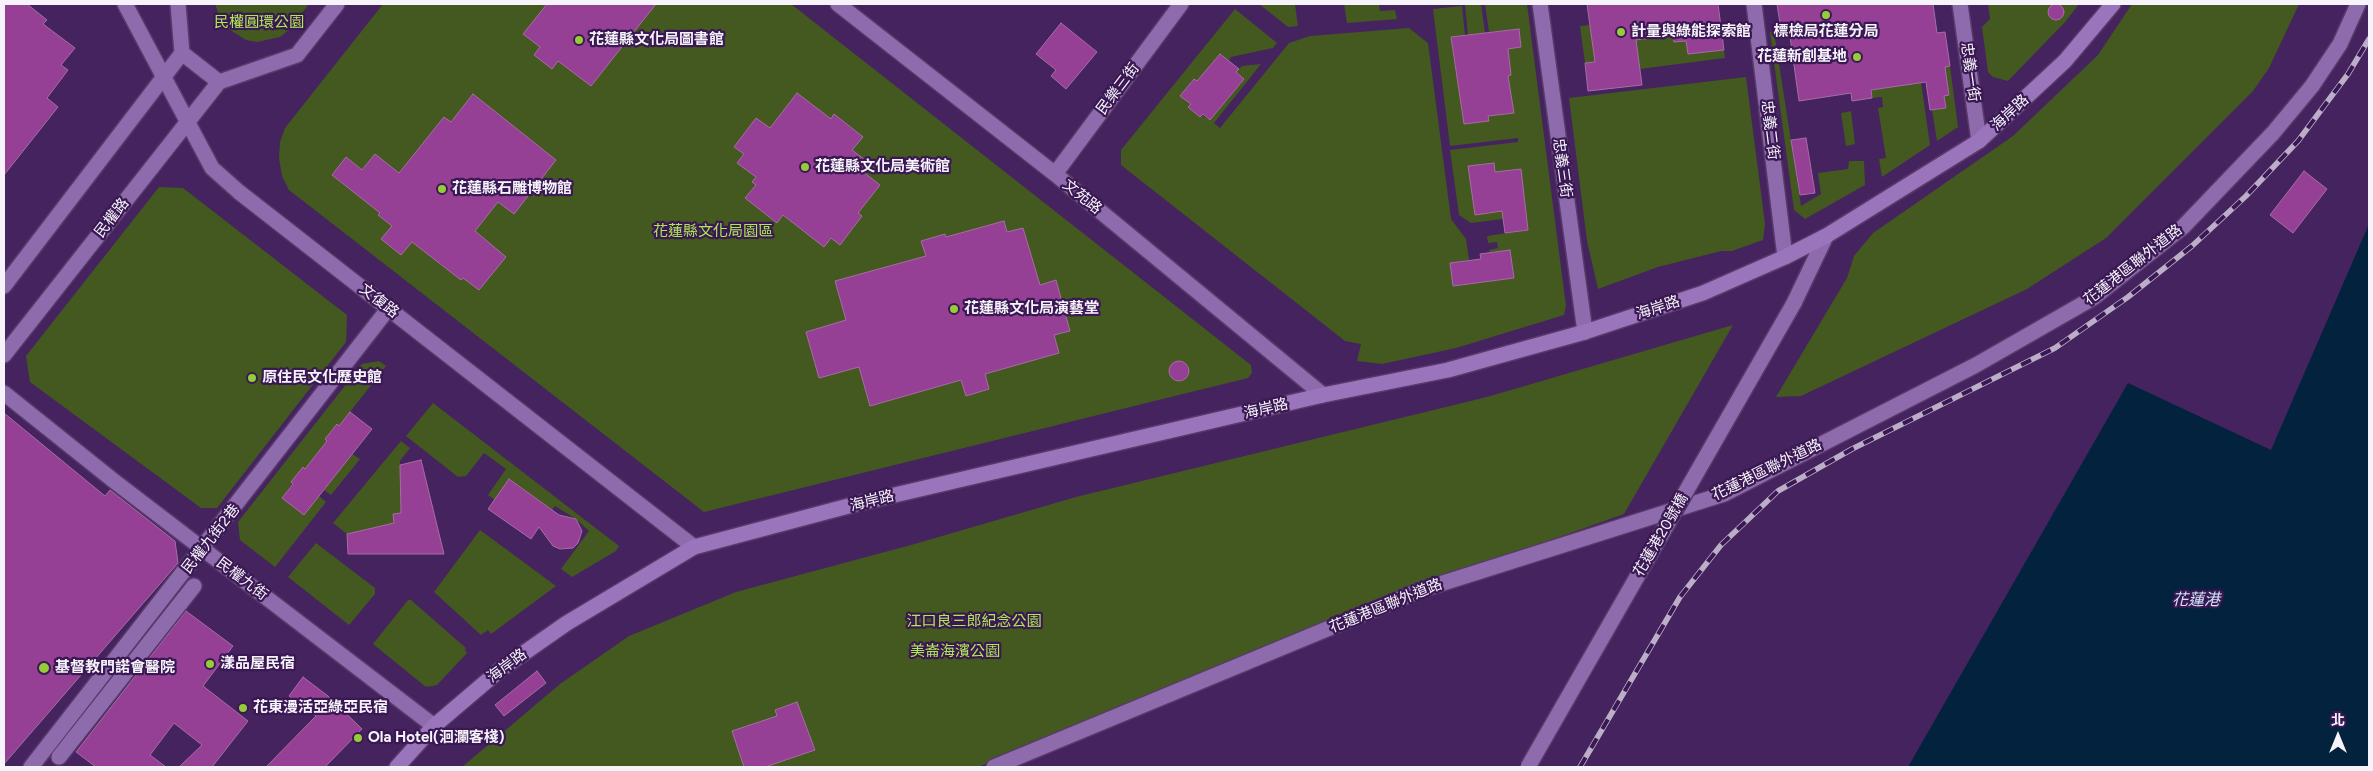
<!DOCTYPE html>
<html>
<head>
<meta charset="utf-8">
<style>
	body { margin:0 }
	#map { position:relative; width:2373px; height:771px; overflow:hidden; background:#45235f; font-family:Figtree,"Noto Sans TC",sans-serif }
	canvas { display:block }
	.frame { position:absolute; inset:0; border:5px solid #f6f3fa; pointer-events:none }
	.north { position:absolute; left:2313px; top:711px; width:50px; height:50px; -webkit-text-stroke:4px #3a1853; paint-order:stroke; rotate:0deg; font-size:14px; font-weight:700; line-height:20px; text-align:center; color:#f6f3fa }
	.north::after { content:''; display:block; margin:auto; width:18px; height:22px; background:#f6f3fa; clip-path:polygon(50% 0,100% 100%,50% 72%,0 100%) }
</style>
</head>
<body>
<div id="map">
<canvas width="2373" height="771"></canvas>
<div class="frame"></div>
<div class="north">北</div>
</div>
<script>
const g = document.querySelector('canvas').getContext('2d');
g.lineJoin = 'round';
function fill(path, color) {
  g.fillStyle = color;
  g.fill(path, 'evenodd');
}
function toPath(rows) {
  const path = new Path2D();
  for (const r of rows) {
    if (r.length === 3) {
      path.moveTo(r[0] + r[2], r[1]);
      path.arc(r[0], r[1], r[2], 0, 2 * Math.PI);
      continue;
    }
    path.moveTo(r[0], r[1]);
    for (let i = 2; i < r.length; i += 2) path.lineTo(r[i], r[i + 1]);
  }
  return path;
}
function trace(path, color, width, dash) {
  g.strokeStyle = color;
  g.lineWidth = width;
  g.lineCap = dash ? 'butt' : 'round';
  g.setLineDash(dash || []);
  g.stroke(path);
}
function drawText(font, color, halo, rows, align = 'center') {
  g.font = font + ' Figtree,"Noto Sans TC",sans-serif';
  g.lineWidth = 4.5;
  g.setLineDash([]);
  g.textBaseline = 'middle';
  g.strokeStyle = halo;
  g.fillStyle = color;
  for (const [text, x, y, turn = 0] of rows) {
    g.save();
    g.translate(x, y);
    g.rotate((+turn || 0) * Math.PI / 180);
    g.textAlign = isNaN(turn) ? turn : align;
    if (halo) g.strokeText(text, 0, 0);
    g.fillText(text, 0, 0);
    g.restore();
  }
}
fill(toPath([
	[215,4,309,4,289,30,280,37,257,42,246,40,227,28,220,18],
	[383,4,791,4,1251,365,1252,373,1248,378,704,512,289,190,282,176,279,158,280,142,285,128],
	[1259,4,1295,4,1298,26,1288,27],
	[1344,4,1379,4,1380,11,1395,10,1397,19,1347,23],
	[1481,4,1485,33,1468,35,1465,5],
	[1485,4,1527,4,1566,306,1564,315,1456,348,1382,364,1357,361,1361,344,1345,341,1121,165,1121,150,1235,9,1277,43,1273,48,1231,57,1229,61,1220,54,1197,81,1194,79,1181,95,1191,104,1188,107,1210,120,1244,79,1236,72,1242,66,1261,64,1214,123,1220,128,1289,43,1310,36,1409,28,1428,43,1451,219,1466,239,1469,260,1450,263,1453,286,1514,278,1499,251,1490,252,1489,250,1498,248,1497,242,1488,243,1487,236,1528,230,1526,216,1471,223,1459,215,1450,150,1518,142,1518,138,1450,146,1433,9,1462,6,1465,35,1451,38,1456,73,1481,69,1496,77,1511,75,1508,55,1504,50,1521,47,1519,29,1489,32],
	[1988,4,2079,4,2066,21,2008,81,1993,77,1988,72,1982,27,1990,19],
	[2132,4,2299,4,2269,68,2253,91,2106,238,2027,289,1801,396,1776,397,1847,278,1854,256,1873,233,2013,136,2098,55],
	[1671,19,1674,42,1686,41,1688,54,1724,50,1725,58,1640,69,1638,57,1585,63,1580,26,1590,25,1611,44,1651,38],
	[1774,31,1801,206,1821,194,1818,173,1848,169,1849,161,1864,161,1865,185,1805,219,1794,210,1770,32],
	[1950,66,1958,127,1937,141,1932,110,1946,108,1944,96,1949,94,1947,80,1940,68],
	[1746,77,1765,224,1763,240,1732,251,1721,251,1658,267,1598,289,1587,241,1569,98],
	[1921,82,1930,145,1882,177,1879,159,1886,158,1878,108,1883,107,1882,97,1872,98,1871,90],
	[1851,111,1855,144,1846,146,1841,113],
	[159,187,183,188,347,315,346,342,217,508,201,508,30,382,26,356],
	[1733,325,1624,514,1385,599,978,767,462,767,560,684,629,636,736,592,911,545,1076,497,1487,397],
	[379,361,386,366,339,426,337,424,325,439,327,441,305,469,303,468,282,498,319,496,326,502,275,567,240,540,238,522,362,364],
	[433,403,619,546,616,551,572,577,561,569,589,531,576,519,555,506,552,510,509,479,495,500,488,495,506,469,484,453,466,476,458,477,406,436],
	[401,441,410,448,400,461,401,513,393,514,394,523,347,534,333,523],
	[352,454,360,459,331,495,324,490],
	[480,530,556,586,491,634,488,630,481,635,434,592],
	[316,543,375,588,375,594,349,625,288,577],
	[408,600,411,600,466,648,465,650,467,653,437,685,426,687,373,644]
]), '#43591f');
fill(toPath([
	[2369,224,2369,767,1908,767,2128,383,2271,450]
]), '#02223d');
const building = toPath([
	[2056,12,8],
	[4,4,27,4,47,20,43,24,75,48,61,65,68,70,47,98,58,107,4,175,4,4],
	[547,4,656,4,591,86,558,61,552,69,534,55,540,47,523,34,547,4],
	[1587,4,1718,4,1724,50,1688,54,1686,41,1674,42,1673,35,1636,40,1642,85,1588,91,1585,63,1595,62,1587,4],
	[1777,4,1933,4,1937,33,1945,32,1950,66,1945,67,1949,95,1944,96,1946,108,1930,110,1926,82,1871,90,1872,98,1852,101,1851,93,1799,101,1789,29,1781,30,1777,4],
	[1061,23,1097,52,1066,89,1051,76,1056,70,1036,54,1061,23],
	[1519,29,1521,47,1508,49,1511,75,1508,76,1514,113,1488,116,1489,121,1464,124,1451,37,1519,29],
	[1220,54,1239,69,1236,72,1244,79,1210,120,1203,114,1200,117,1188,107,1191,104,1180,96,1194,79,1197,81,1220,54],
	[797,93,831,119,834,114,863,137,852,150,869,163,862,171,880,185,858,213,862,216,840,245,831,238,824,247,783,215,777,223,745,198,756,185,752,182,756,177,737,163,744,154,734,147,756,118,770,128,797,93],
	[473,94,556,160,514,214,498,202,475,231,506,257,479,290,463,278,461,280,412,242,401,255,381,239,392,226,378,215,380,213,332,175,346,157,362,170,375,154,399,173,444,117,451,122,473,94],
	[1806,138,1815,193,1800,195,1791,140,1806,138],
	[1494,163,1495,172,1521,169,1528,230,1505,233,1502,211,1475,215,1468,166,1494,163],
	[2304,171,2327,189,2293,233,2270,215,2304,171],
	[1004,221,1007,232,1023,228,1040,285,1056,280,1070,331,1054,335,1059,353,985,374,989,389,966,396,961,380,870,406,859,367,819,378,806,332,846,320,835,281,926,256,921,241,945,234,946,237,1004,221],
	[1510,250,1514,278,1453,286,1450,263,1481,259,1480,254,1510,250],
	[1179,371,10],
	[350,412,372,429,304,515,282,498,293,484,291,482,303,467,305,469,327,441,325,439,337,424,339,426,350,412],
	[4,413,105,496,110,490,175,541,178,563,4,764,4,413],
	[421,460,444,554,348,554,347,534,394,523,393,514,401,513,400,465,421,460],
	[509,479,559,515,576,519,582,531,578,543,573,548,560,549,553,546,539,527,531,539,488,509,509,479],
	[186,611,233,646,203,686,248,721,212,767,179,767,202,745,174,723,150,755,166,767,96,767,76,752,186,611],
	[537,671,546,683,504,716,495,705,537,671],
	[303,677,328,696,362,729,325,767,266,767,316,716,289,696,303,677],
	[797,702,815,750,765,767,744,767,732,731,777,716,775,710,797,702]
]);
fill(building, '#954095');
trace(building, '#a66da4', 1);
const street = toPath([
	[125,4,212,168,239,192,694,547],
	[838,4,1055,174,1323,395],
	[1540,4,1585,332],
	[1754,4,1785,257],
	[1960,4,1979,141],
	[182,53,219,82],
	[1055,174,1181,4],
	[4,286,182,53,178,4],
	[1794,303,1826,236],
	[4,355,219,82,297,55,337,4],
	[4,393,114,481,434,726],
	[59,757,194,586],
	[31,767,388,309],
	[994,767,1421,590,1724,494,1976,365,2093,298,2183,227,2273,133,2312,86,2340,44,2358,4]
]);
const secondary = toPath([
	[397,767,434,726,501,669,567,623,694,547,856,504,1323,395,1448,370,1585,332,1703,293,1785,257,1826,236,1979,141,2065,61,2113,4]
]);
trace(street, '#583a6a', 18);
trace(secondary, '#583a6a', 18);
trace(street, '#8e6bad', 15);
trace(secondary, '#9b75bc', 15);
const rail = toPath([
	[1580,767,1680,597,1721,545,1778,491,1852,449,2055,348,2128,297,2192,246,2246,196,2298,141,2348,74,2369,39]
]);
trace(rail, '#bcaec7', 5.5);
trace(rail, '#3a1853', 4, [11]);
const streetBridge = toPath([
	[1528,767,1794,303]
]);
trace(streetBridge, '#583a6a', 18, []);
trace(streetBridge, '#8e6bad', 15);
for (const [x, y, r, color] of [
	[1826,15,5,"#96cc39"],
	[1621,32,5,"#96cc39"],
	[579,40,5,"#96cc39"],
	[1857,57,5,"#96cc39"],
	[805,167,5,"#96cc39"],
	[442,189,5,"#96cc39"],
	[954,309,5,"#96cc39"],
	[252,378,5,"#96cc39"],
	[210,664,5,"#96cc39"],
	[44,668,6,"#96cc39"],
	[243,708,5,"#96cc39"],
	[358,738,5,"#96cc39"]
]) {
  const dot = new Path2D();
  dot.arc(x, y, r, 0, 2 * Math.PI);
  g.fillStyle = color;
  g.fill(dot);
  trace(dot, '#3a1853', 2);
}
drawText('15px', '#afe853', '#3a1853', [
	["民權圓環公園",259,23],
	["花蓮縣文化局園區",713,232],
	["江口良三郎紀念公園",974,622],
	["美崙海濱公園",955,652]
]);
drawText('bold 15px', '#f6f3fa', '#3a1853', [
	["計量與綠能探索館",1631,32],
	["標檢局花蓮分局",1826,32,"center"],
	["花蓮縣文化局圖書館",589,40],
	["花蓮新創基地",1847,57,"right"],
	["花蓮縣文化局美術館",815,167],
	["花蓮縣石雕博物館",452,189],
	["花蓮縣文化局演藝堂",964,309],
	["原住民文化歷史館",262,378],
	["漾品屋民宿",220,664],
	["基督教門諾會醫院",55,668],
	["花東漫活亞綠亞民宿",253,708],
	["Ola Hotel(洄瀾客棧)",368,738]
], 'left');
drawText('15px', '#f6f3fa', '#3a1853', [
	["忠義一街",1970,72,82],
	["民樂三街",1118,89,-53],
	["海岸路",2010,113,-43],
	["忠義二街",1770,130,83],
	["忠義三街",1562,168,82],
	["文苑路",1082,197,39],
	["民權路",112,218,-52],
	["花蓮港區聯外道路",2133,265,-38],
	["文復路",379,301,38],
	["海岸路",1658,308,-18],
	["海岸路",1266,409,-13],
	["花蓮港區聯外道路",1767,470,-26],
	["海岸路",872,501,-14],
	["花蓮港20號橋",1661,535,-60],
	["民權九街2巷",211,539,-52],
	["民權九街",242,579,37],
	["花蓮港區聯外道路",1386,606,-22],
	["海岸路",507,666,-37]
]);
drawText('italic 16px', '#cfe5fa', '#3a1853', [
	["花蓮港",2196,600]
]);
</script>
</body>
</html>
